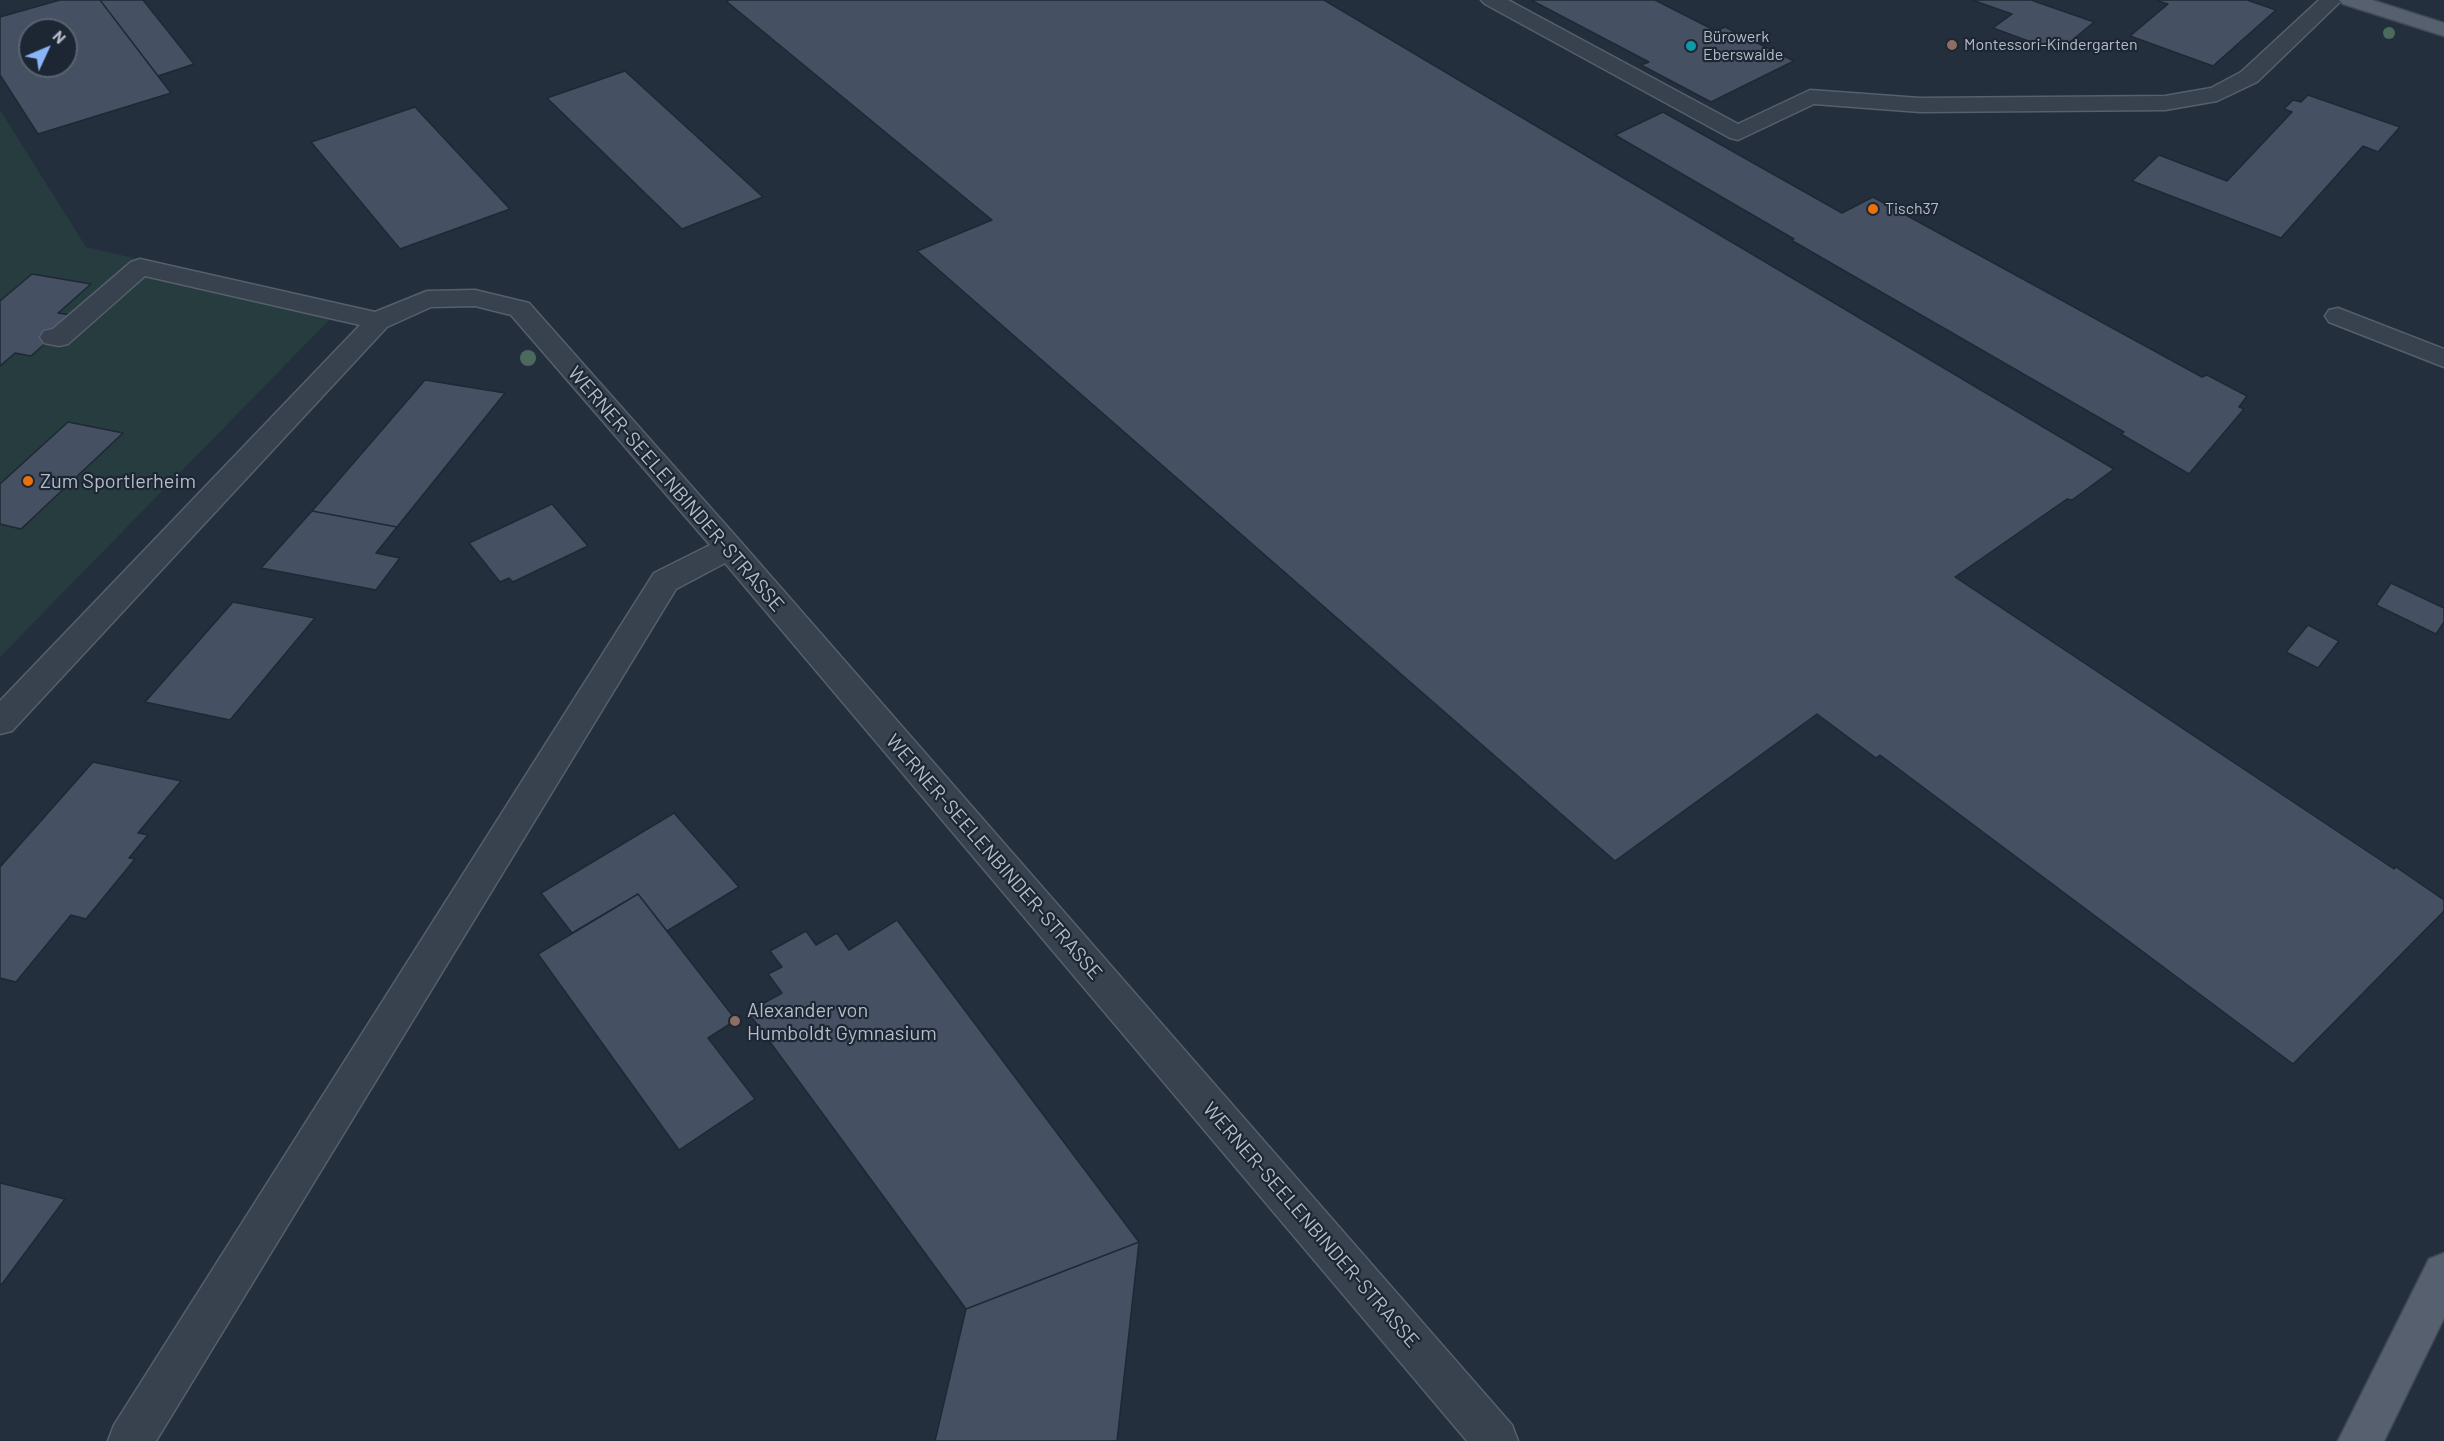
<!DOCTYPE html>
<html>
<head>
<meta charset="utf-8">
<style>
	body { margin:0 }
	#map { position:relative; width:2444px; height:1441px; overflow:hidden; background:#242f3e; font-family:Barlow,sans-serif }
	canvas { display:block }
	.north { position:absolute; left:18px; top:18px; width:60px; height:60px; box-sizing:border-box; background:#1d2633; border:2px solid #59626f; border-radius:50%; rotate:46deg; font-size:16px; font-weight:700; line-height:24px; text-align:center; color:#b4bcc9 }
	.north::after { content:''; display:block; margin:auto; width:21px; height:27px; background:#8ab4f8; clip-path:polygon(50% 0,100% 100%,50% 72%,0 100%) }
</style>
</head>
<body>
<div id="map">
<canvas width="2444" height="1441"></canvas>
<div class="north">N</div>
</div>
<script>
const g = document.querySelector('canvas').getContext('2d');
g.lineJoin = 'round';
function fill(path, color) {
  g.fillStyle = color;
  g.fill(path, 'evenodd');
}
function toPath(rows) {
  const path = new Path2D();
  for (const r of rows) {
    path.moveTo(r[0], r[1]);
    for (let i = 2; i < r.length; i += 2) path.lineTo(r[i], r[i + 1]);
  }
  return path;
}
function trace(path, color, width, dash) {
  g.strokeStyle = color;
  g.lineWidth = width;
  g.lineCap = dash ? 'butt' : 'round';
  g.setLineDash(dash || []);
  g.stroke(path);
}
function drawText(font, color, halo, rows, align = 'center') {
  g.font = font + ' Barlow,sans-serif';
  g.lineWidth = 4.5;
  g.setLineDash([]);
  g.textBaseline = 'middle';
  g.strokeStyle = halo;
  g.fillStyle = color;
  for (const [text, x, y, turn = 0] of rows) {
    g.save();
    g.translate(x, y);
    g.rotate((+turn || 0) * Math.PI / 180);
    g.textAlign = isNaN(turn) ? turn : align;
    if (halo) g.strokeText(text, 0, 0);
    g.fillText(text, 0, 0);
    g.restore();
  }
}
fill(toPath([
	[0,110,86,247,301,297,334,315,0,657]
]), '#263c3f');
const building = toPath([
	[60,0,100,0,171,93,38,134,0,75,0,17,60,0],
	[30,30,66,30,66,66,30,66,30,30],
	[100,0,143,0,194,64,158,76,100,0],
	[730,0,1324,0,2114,469,2072,500,2067,499,1955,577,2394,869,2396,867,2444,900,2444,911,2293,1064,1880,755,1876,758,1817,714,1615,861,917,251,992,220,726,1,730,0],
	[1531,0,1655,0,1716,31,1725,27,1794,61,1711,102,1641,65,1649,62,1531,0],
	[1972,0,2031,0,2094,22,2058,52,1993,28,2012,14,1972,0],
	[2160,0,2247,0,2276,10,2213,66,2130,36,2168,4,2158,1,2160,0],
	[625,71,763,197,682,229,547,98,625,71],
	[2308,95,2400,127,2378,152,2363,146,2281,238,2132,181,2159,155,2227,181,2292,112,2284,109,2293,100,2301,102,2308,95],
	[415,107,510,209,400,249,311,142,415,107],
	[1663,112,1842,213,1873,197,2202,377,2207,375,2247,396,2239,407,2244,409,2189,474,2121,434,2124,432,1791,240,1794,239,1615,135,1663,112],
	[32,274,91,284,58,313,76,316,31,356,15,353,0,366,0,301,32,274],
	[425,380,505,393,397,527,312,511,425,380],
	[68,422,123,433,21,529,0,524,0,484,68,422],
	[552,504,588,546,513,582,509,578,500,582,469,543,552,504],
	[312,511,397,527,376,553,400,558,376,590,261,568,312,511],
	[2391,583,2444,608,2444,622,2436,634,2376,605,2391,583],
	[233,602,315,618,230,720,145,702,233,602],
	[2308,625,2339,641,2318,668,2286,652,2308,625],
	[93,762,181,781,138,833,148,835,129,858,135,859,86,919,71,915,16,982,0,978,0,867,93,762],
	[674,813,739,887,667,931,638,894,572,933,541,893,674,813],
	[638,894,736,1020,708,1038,755,1099,679,1150,538,954,638,894],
	[897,920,1139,1242,966,1309,748,1012,782,993,768,974,782,967,770,951,806,931,816,945,837,933,849,950,897,920],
	[0,1183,65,1199,2,1284,0,1284,0,1183],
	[1139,1242,1117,1441,935,1441,966,1309,1139,1242]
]);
fill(building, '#455162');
trace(building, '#1f2835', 1.5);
const minor = toPath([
	[1481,0,1508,0,1738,124,1810,90,1920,98,2165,96,2211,88,2241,72,2319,0,2342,0,2257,82,2217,101,2165,110,1920,112,1814,104,1738,140,1730,138,1485,4,1481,0],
	[140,259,375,312,427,291,475,290,529,303,740,541,1512,1425,1518,1441,1467,1441,725,563,676,589,156,1441,108,1441,114,1425,654,573,710,545,511,315,475,306,431,307,387,327,12,731,0,734,0,701,360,325,145,276,68,344,59,346,44,343,40,337,44,331,53,329,131,262,140,259],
	[2338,308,2444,349,2444,367,2329,322,2325,316,2329,310,2338,308]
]);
const major = toPath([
	[2339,0,2372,0,2444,23,2444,36,2343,4,2339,0],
	[2444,1253,2444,1318,2384,1441,2338,1441,2429,1259,2444,1253]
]);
trace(minor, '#565f6c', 3);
trace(major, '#414a57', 3);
fill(minor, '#38414e');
fill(major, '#56606e');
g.fillStyle = '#4b6a5d';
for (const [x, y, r] of [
	[2389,33,6],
	[528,358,8]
]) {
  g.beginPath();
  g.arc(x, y, r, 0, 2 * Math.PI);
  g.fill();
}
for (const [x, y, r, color] of [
	[1952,45,6,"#8d6e63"],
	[1691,46,6,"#0f9aa8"],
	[1873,209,6,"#e8710a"],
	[28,481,6,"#e8710a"],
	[735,1021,6,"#8d6e63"]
]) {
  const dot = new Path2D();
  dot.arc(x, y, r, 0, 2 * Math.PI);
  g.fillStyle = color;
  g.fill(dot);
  trace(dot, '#1d2633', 2);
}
drawText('16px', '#b4bcc9', '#1d2633', [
	["Bürowerk",1703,37],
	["Eberswalde",1703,55],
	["Montessori-Kindergarten",1964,45],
	["Tisch37",1885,209]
], 'left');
drawText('20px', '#b4bcc9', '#1d2633', [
	["Zum Sportlerheim",40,481],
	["Alexander von",747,1010],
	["Humboldt Gymnasium",747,1033]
], 'left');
drawText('20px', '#b4bcc9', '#1d2633', [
	["WERNER-SEELENBINDER-STRASSE",676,489,49],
	["WERNER-SEELENBINDER-STRASSE",994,857,49],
	["WERNER-SEELENBINDER-STRASSE",1311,1225,49]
]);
</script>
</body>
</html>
